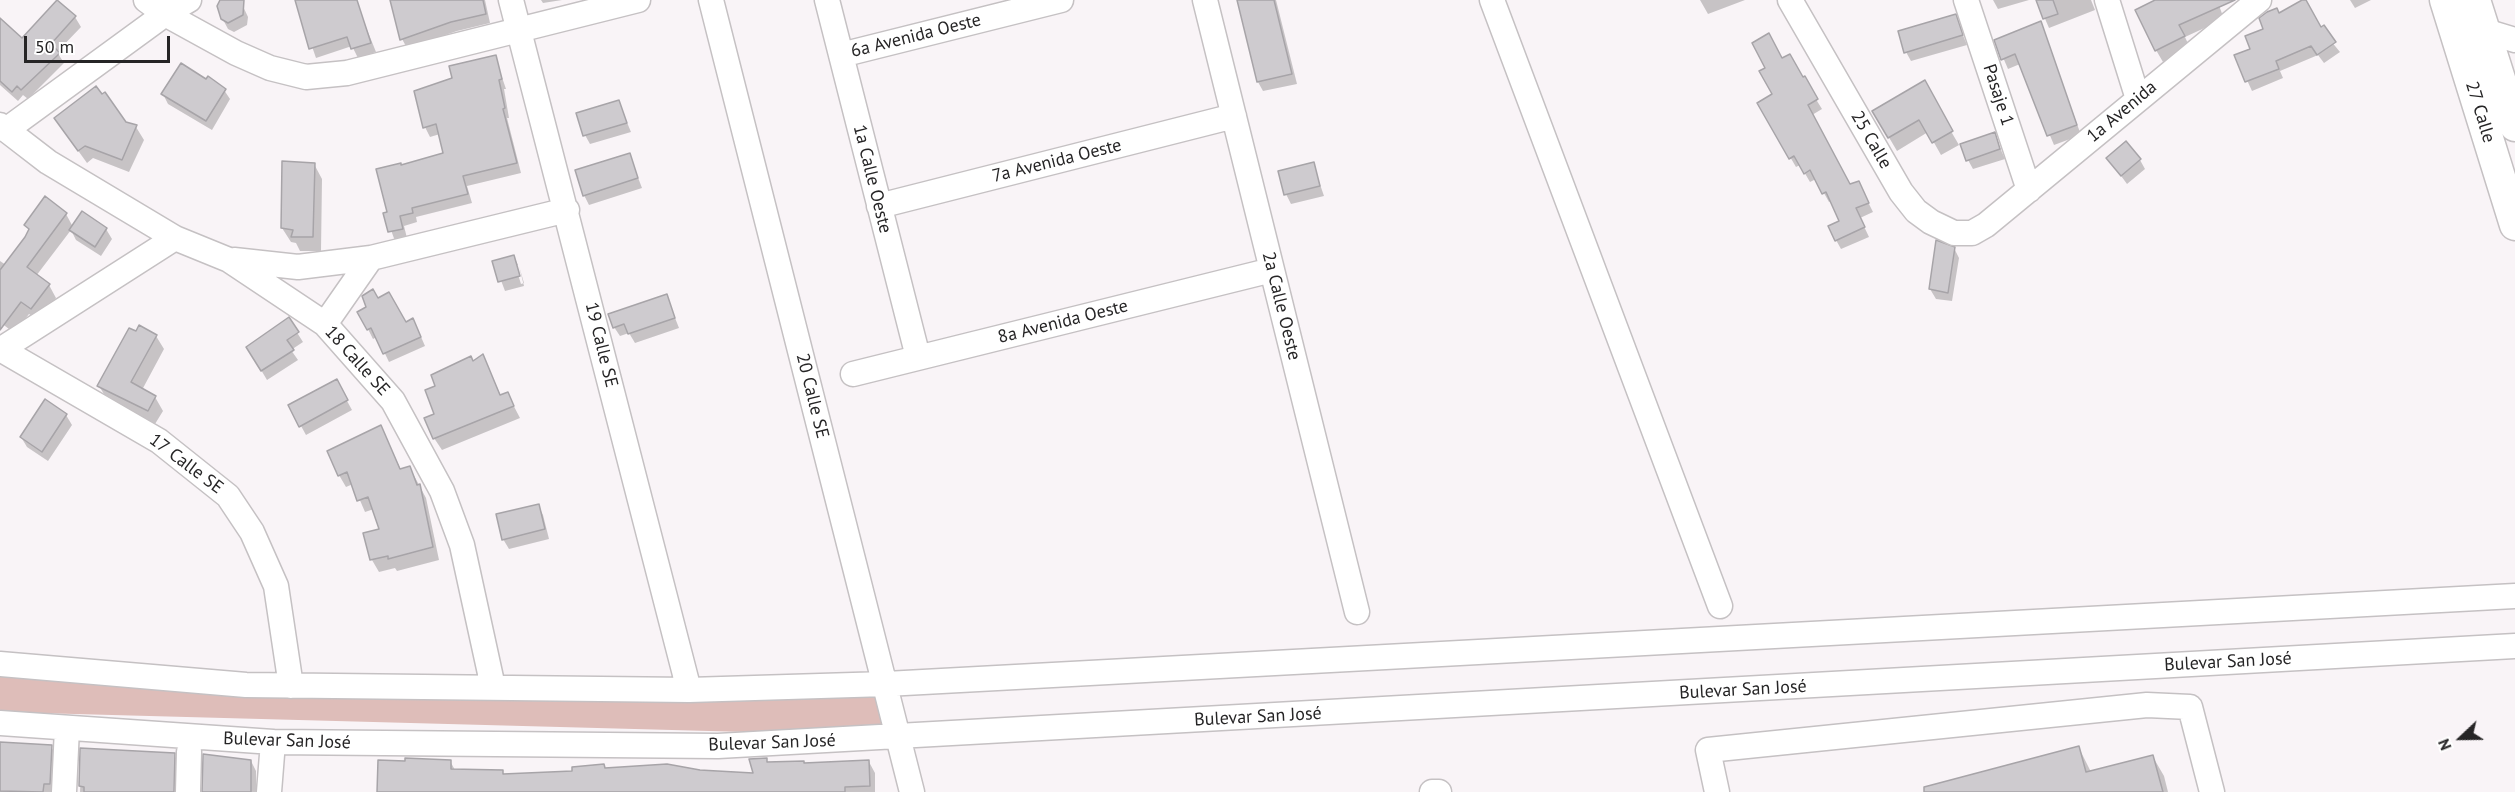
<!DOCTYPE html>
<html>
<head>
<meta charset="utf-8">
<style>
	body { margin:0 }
	#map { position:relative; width:2515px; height:792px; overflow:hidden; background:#f9f4f7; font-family:"PT Sans",sans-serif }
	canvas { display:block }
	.north { position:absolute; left:2431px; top:708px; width:60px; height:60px; -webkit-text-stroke:4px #fff; paint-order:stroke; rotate:248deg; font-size:16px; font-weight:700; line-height:24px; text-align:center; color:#262526 }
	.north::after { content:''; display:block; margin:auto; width:21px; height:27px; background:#262526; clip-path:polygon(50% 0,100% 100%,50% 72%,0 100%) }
	.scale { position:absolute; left:24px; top:36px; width:146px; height:27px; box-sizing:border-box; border:3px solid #262526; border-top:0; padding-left:8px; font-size:18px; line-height:21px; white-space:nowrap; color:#262526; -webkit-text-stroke:4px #fff; paint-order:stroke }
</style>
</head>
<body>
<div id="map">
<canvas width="2515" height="792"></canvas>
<div class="north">N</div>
<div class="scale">50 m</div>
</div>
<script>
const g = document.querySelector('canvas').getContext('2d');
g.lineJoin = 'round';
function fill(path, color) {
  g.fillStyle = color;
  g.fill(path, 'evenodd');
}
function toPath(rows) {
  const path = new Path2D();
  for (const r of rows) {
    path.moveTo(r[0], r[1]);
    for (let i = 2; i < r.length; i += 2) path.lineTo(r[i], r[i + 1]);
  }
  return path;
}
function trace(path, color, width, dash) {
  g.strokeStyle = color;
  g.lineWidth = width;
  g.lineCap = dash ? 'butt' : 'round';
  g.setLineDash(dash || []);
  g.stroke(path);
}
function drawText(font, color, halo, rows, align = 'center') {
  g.font = font + ' "PT Sans",sans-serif';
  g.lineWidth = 4.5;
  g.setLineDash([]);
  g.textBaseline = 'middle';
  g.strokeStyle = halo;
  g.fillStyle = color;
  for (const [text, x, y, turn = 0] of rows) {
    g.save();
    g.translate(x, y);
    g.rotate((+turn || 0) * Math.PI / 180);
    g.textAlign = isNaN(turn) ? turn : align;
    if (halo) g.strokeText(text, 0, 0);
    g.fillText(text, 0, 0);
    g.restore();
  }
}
fill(toPath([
	[0,662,248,676,884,686,896,736,0,712]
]), '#debdb9');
fill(toPath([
	[223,0,240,0,248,17,247,25,234,32,228,29,219,12],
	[296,0,339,0,360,12,376,52,358,58,352,46,316,58],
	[429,0,485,0,490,23,457,31,407,48,402,39],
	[541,0,562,0,543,3],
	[1238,0,1276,0,1297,84,1263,91,1258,82],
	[1700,0,1745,0,1708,14],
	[1993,0,2029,0,1998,9],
	[2037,0,2091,0,2095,10,2049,28],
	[2154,0,2217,0,2224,19,2185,37,2190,48,2163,62,2156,50],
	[2350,0,2371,0,2355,8],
	[58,1,75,17,81,27,57,52,64,63,28,99,23,95,18,101,0,85,0,20,22,41],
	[2279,14,2321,29,2340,52,2324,63,2318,55,2280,71,2283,78,2252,91,2236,56,2252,49],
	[1955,16,1967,45,1911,61,1906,52],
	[2040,23,2081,135,2054,145,2020,64,2008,69,1996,41],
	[1789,56,1822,109,1812,115,1850,186,1863,192,1873,212,1860,218,1869,237,1841,249,1836,240,1840,222,1831,201,1829,202,1816,179,1810,182,1800,165,1796,167,1759,104,1774,95,1782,60],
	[495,57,506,89,504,89,509,118,507,118,521,173,467,186,472,203,416,217,417,222,404,226,407,238,395,241,385,214,388,213,401,167,445,154,440,134,430,137,425,127,454,79],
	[207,81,224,90,230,99,212,130,168,104,163,94],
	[618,101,631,132,590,144,585,135],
	[1874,112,1945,121,1959,145,1941,155,1928,132,1897,151],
	[126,123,136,127,144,140,129,172,93,158,87,163,64,131],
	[1994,134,2005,159,1973,169,1968,160],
	[629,154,642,188,589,205,584,195],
	[2108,158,2140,160,2145,169,2127,184],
	[314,164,322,179,321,251,300,251,296,243,291,242,282,228],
	[1313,164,1324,196,1291,204,1286,194],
	[66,214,73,227,106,229,112,239,101,256,76,240,71,230,36,276,49,285,56,298,39,321,29,314,14,333,0,322,0,261,6,265,30,231,26,225],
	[1954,248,1959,258,1952,301,1936,299,1930,289],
	[514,257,518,265,515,265,521,284,524,283,519,266,524,286,505,291,494,262],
	[666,295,679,328,635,343,629,333,620,336,614,327],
	[378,300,405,324,418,330,425,346,389,362,377,337,373,339,368,329],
	[289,320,303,342,291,350,298,360,267,380,248,348],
	[156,336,164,349,142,390,155,397,163,411,155,424,107,399,99,386],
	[483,356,501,396,507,393,520,418,442,450,434,438,473,362],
	[336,381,352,410,306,435,290,406],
	[45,401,66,415,72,425,48,461,27,447,21,437],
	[381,427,401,470,410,468,426,498,439,560,397,571,395,568,379,572,372,560,381,530,374,509,365,512,353,484,346,487,339,475],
	[538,505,543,515,549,539,509,549,503,539],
	[0,742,51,747,57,756,55,792,0,792],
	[2079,748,2091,772,2153,757,2164,776,2168,792,1928,792],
	[82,750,174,754,179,764,179,792,80,792],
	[766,759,768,763,805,764,869,762,875,773,875,792,378,792,450,761,455,770,502,771,505,776,605,769,755,774],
	[251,761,256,771,256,792,202,792]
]), '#0003');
const building = toPath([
	[57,0,76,16,51,44,60,53,21,90,17,86,12,92,0,81,0,18,22,38,57,0],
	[220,0,244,0,243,15,228,23,221,19,217,6,220,0],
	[295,0,357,0,371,43,351,49,347,37,309,49,295,0],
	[390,0,483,0,486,14,451,22,400,40,390,0],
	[1237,0,1274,0,1292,74,1257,82,1237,0],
	[2036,0,2053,0,2058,14,2043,19,2036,0],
	[2155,0,2235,0,2179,25,2185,36,2155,51,2135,10,2155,0],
	[2302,0,2306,0,2321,27,2324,25,2336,42,2317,55,2311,46,2276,61,2279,69,2245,82,2234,55,2250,49,2245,36,2263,29,2259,18,2267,12,2277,8,2279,13,2302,0],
	[1956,14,1963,35,1904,53,1898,31,1956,14],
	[2041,21,2077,125,2047,136,2015,54,2001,60,1994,40,2041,21],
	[1769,33,1782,58,1790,54,1803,77,1805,76,1818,99,1808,105,1850,184,1859,181,1869,203,1856,208,1865,227,1835,241,1828,226,1839,221,1826,192,1822,194,1810,170,1804,174,1794,156,1789,159,1757,103,1772,94,1759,71,1765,68,1752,43,1769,33],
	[496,55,502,79,499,80,505,108,503,109,517,163,463,176,468,194,412,208,413,213,400,216,403,229,388,232,383,213,387,212,376,169,401,163,401,165,443,153,436,124,423,128,414,91,452,78,449,66,496,55],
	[181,63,206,79,208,76,226,89,206,121,161,94,181,63],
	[1925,80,1953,131,1932,143,1919,120,1888,138,1872,111,1925,80],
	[96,86,102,94,105,92,126,122,137,125,122,160,85,146,78,151,54,118,96,86],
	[619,100,627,123,583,136,576,113,619,100],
	[1995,132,2000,149,1966,161,1960,144,1995,132],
	[2126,141,2141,159,2121,176,2106,158,2126,141],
	[630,153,638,178,583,196,575,170,630,153],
	[282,161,315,163,313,237,291,237,293,230,281,228,282,161],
	[1314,162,1320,186,1284,195,1278,171,1314,162],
	[45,196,67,213,27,267,50,284,31,309,21,302,0,330,0,270,25,237,29,229,24,225,45,196],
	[82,211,107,228,95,247,69,230,82,211],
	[1936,240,1955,247,1948,293,1929,289,1936,240],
	[514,255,520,276,498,282,492,261,514,255],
	[373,289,378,298,389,292,406,322,413,318,421,337,383,354,371,328,367,330,357,312,366,307,362,296,373,289],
	[667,294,675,318,628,334,624,324,613,328,608,314,667,294],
	[289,317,299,332,287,340,294,350,261,371,246,347,289,317],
	[139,325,157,335,131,382,156,396,148,411,97,386,129,328,136,331,139,325],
	[483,354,500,395,508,392,514,406,433,439,424,418,434,414,425,390,435,386,431,375,471,356,473,361,483,354],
	[337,379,348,400,299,427,288,405,337,379],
	[45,399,67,414,42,452,20,437,45,399],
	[381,425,400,469,410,466,417,485,420,484,433,547,388,559,388,556,370,560,363,533,379,529,368,497,357,501,347,472,338,476,327,451,381,425],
	[539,504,545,529,502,540,496,514,539,504],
	[0,742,52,745,50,784,44,784,43,792,0,791,0,742],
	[2079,746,2086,772,2153,755,2163,792,1924,792,1924,787,2079,746],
	[80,748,175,753,174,792,84,792,84,787,79,786,80,748],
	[203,754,251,760,251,792,202,792,203,754],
	[405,758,451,760,451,769,503,770,503,774,572,771,572,767,604,764,605,768,667,764,700,770,753,773,749,759,767,758,767,762,804,761,804,763,869,760,870,786,845,787,845,792,377,792,378,760,405,761,405,758]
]);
fill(building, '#cecbcf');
trace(building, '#a7a4a8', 1.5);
const minor = toPath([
	[146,0,165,14,236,53,270,68,306,77,347,73,638,0],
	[511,0,689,690],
	[711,0,912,792],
	[827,0,918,357],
	[1205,0,1357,612],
	[1492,0,1720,606],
	[1790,0,1901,192,1916,211,1931,222,1954,233,1972,233,1986,225,2259,0],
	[1966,0,2029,190],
	[2107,0,2138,99],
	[2485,31,2515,40],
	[841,55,1061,0],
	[0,125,48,162,175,238,229,260,325,324,393,401,442,491,462,545,493,687],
	[6,130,165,14,189,0],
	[879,206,1234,116],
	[234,260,298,267,371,258,567,210],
	[325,324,371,258],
	[0,349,159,441,228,496,252,532,276,586,291,686],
	[0,350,175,238],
	[853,374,1272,270],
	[0,664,246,685,689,690,886,684,2515,596],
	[0,723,273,742,718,746,2515,646],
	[64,792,67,728],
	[188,792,189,752],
	[269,792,273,742],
	[1432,792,1439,792],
	[1717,792,1708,750,2147,705,2190,707,2212,792]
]);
const major = toPath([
	[2445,0,2515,225],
	[2475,0,2515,126]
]);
trace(minor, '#c5c1c3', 27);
trace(major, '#c5c1c3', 33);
trace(minor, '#fff', 24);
trace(major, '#fff', 30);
drawText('18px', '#262526', '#fff', [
	["6a Avenida Oeste",916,36,-14],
	["Pasaje 1",1998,95,72],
	["1a Avenida",2122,112,-40],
	["27 Calle",2480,112,73],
	["25 Calle",1871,140,60],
	["7a Avenida Oeste",1057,161,-14],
	["1a Calle Oeste",872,179,76],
	["2a Calle Oeste",1281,306,76],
	["8a Avenida Oeste",1063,322,-14],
	["19 Calle SE",601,345,76],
	["18 Calle SE",357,361,48],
	["20 Calle SE",812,396,76],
	["17 Calle SE",186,464,37],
	["Bulevar San José",2228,662,-3],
	["Bulevar San José",1743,690,-3],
	["Bulevar San José",1258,717,-3],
	["Bulevar San José",287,741,2],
	["Bulevar San José",772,743,-2]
]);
</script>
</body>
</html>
